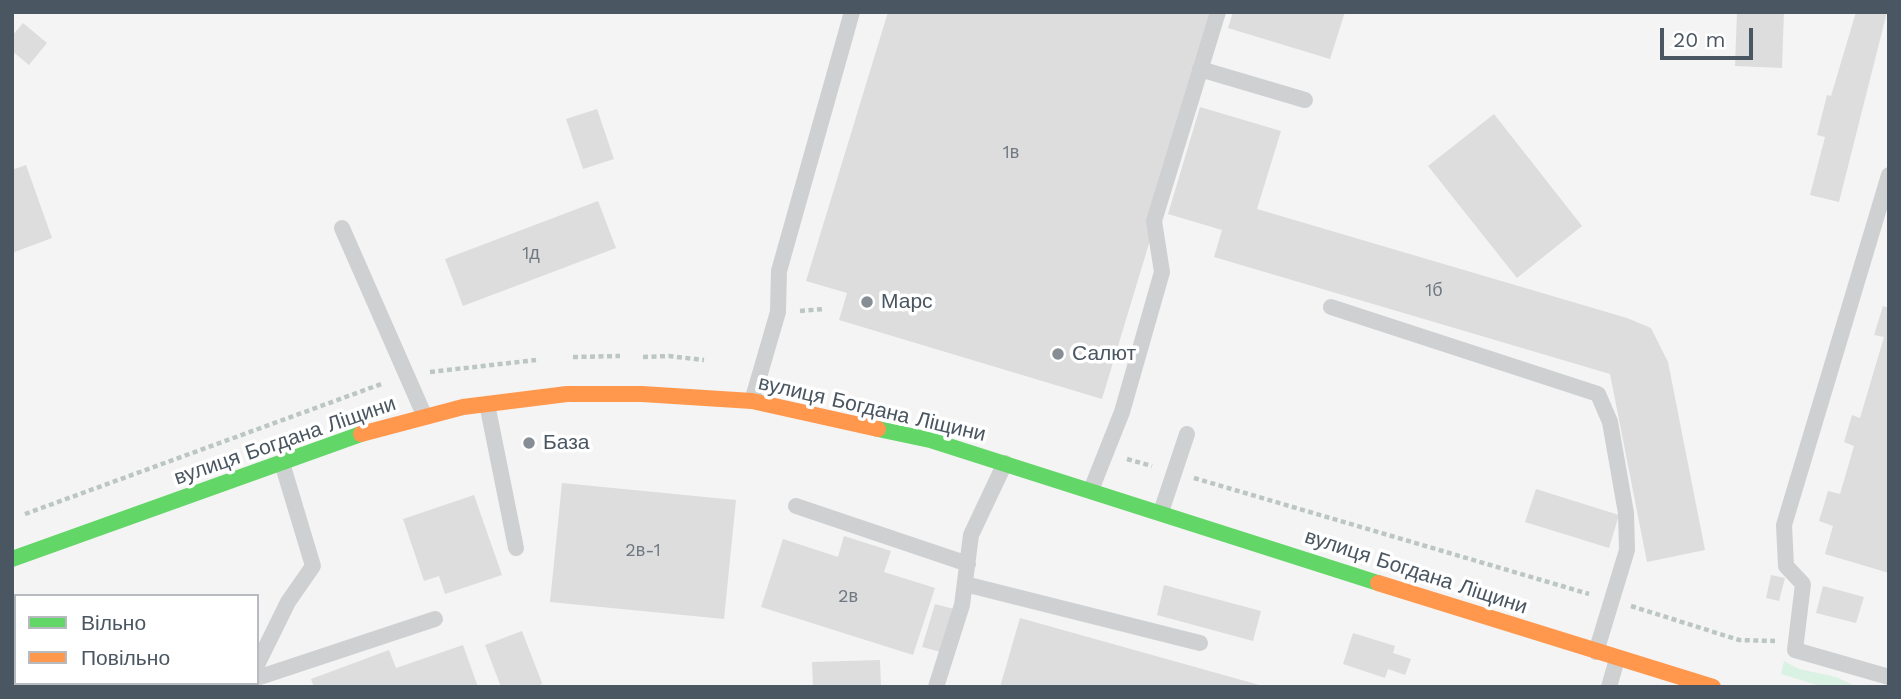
<!DOCTYPE html>
<html>
<head>
<meta charset="utf-8">
<style>
	body { margin:0 }
	#map { position:relative; width:1901px; height:699px; overflow:hidden; background:#f4f4f4; font-family:"Work Sans",sans-serif }
	canvas { display:block }
	.frame { position:absolute; inset:0; border:14px solid #4a5661; pointer-events:none }
	.legend { position:absolute; left:14px; top:594px; width:245px; height:91px; box-sizing:border-box; background:#fff; border:2px solid #b7bbc0; margin:0; padding:9px 12px; list-style:none; font-size:21px; color:#4a5661 }
	.legend li { display:flex; align-items:center; gap:14px; height:35px }
	.legend b { width:35px; border:2px solid #b7bbc0 }
	.scale { position:absolute; left:1660px; top:28px; width:93px; height:32px; box-sizing:border-box; border:4px solid #4a5661; border-top:0; padding-left:9px; font-size:21px; line-height:24px; white-space:nowrap; color:#4a5661; -webkit-text-stroke:5px #fff; paint-order:stroke }
</style>
</head>
<body>
<div id="map">
<canvas width="1901" height="699"></canvas>
<div class="frame"></div>
<ul class="legend">
<li><b style="height:9px;background:#63d668"></b>Вільно</li>
<li><b style="height:9px;background:#ff974d"></b>Повільно</li>
</ul>
<div class="scale">20 m</div>
</div>
<script>
const g = document.querySelector('canvas').getContext('2d');
g.lineJoin = 'round';
function fill(path, color) {
  g.fillStyle = color;
  g.fill(path, 'evenodd');
}
function toPath(rows) {
  const path = new Path2D();
  for (const r of rows) {
    path.moveTo(r[0], r[1]);
    for (let i = 2; i < r.length; i += 2) path.lineTo(r[i], r[i + 1]);
  }
  return path;
}
function trace(path, color, width, dash) {
  g.strokeStyle = color;
  g.lineWidth = width;
  g.lineCap = dash ? 'butt' : 'round';
  g.setLineDash(dash || []);
  g.stroke(path);
}
function drawText(font, color, halo, rows, align = 'center') {
  g.font = font + ' "Work Sans",sans-serif';
  g.lineWidth = 7;
  g.setLineDash([]);
  g.textBaseline = 'middle';
  g.strokeStyle = halo;
  g.fillStyle = color;
  for (const [text, x, y, turn = 0] of rows) {
    g.save();
    g.translate(x, y);
    g.rotate((+turn || 0) * Math.PI / 180);
    g.textAlign = isNaN(turn) ? turn : align;
    if (halo) g.strokeText(text, 0, 0);
    g.fillText(text, 0, 0);
    g.restore();
  }
}
fill(toPath([
	[1784,661,1799,669,1836,677,1857,687,1823,687,1781,674]
]), '#d9f2e3');
fill(toPath([
	[888,12,1219,12,1102,399,839,320,847,293,806,281],
	[1233,12,1345,12,1330,59,1228,28],
	[1737,12,1784,12,1782,68,1735,66],
	[1856,12,1887,12,1839,202,1810,195,1825,137,1817,135,1827,95,1831,96],
	[23,23,47,43,29,65,12,51,12,36],
	[1200,107,1281,131,1257,209,1627,318,1651,328,1668,362,1705,550,1647,562,1610,374,1214,257,1222,230,1168,214],
	[597,109,614,159,583,169,566,119],
	[1494,114,1582,226,1517,278,1428,166],
	[26,165,52,238,12,253,12,170],
	[598,201,616,248,463,306,445,259],
	[1883,306,1889,308,1889,573,1825,554,1833,526,1819,521,1828,491,1840,494,1854,446,1844,442,1852,415,1860,418,1884,337,1874,335],
	[562,483,736,500,724,619,550,602],
	[1536,489,1619,515,1609,548,1525,522],
	[474,495,502,575,445,594,439,576,424,581,403,519],
	[844,536,891,551,884,572,935,588,913,655,761,607,783,539,838,557],
	[1771,575,1785,578,1779,601,1766,598],
	[1164,585,1261,611,1253,641,1157,615],
	[1823,586,1864,597,1856,623,1816,613],
	[935,604,954,609,941,652,922,647],
	[1020,618,1263,686,1263,687,1000,687],
	[16,621,16,661,12,663,12,622],
	[522,631,542,683,540,687,501,687,485,645],
	[1353,633,1395,646,1393,653,1411,659,1405,675,1388,669,1385,678,1343,664],
	[463,645,478,687,314,687,311,679,389,650,396,668],
	[880,660,881,687,813,687,812,662]
]), '#ddddde');
trace(toPath([
	[800,311,824,309],
	[573,357,620,356],
	[643,357,669,356,704,360],
	[430,372,536,360],
	[1127,459,1152,466],
	[1194,478,1589,594],
	[25,514,384,383],
	[1631,606,1739,640,1775,641]
]), '#bcc7c4', 4.5, [5, 3.5]);
trace(toPath([
	[1200,69,1305,100],
	[1889,175,1784,525,1786,566,1803,584,1795,650,1889,677],
	[342,228,425,417],
	[1331,307,1598,394,1610,422,1626,513,1627,550,1596,652],
	[752,401,778,312,779,271,852,12],
	[487,404,516,548],
	[1091,490,1122,412,1162,272,1154,221,1218,12],
	[796,506,968,564],
	[1161,512,1187,434],
	[965,584,1200,643],
	[257,665,288,602,313,566,282,463],
	[257,678,435,619],
	[235,687,244,683],
	[936,687,962,605,971,535,1005,463],
	[1609,687,1617,659]
]), '#ced0d2', 16);
trace(toPath([
	[878,429,930,440,1378,583],
	[12,559,361,434]
]), '#63d668', 16);
trace(toPath([
	[361,434,463,407,567,394,642,394,752,401,878,429],
	[1378,583,1713,687]
]), '#ff974d', 16);
for (const [x, y, r, color] of [
	[867,302,7,"#868d94"],
	[1058,354,7,"#868d94"],
	[529,443,7,"#868d94"]
]) {
  const dot = new Path2D();
  dot.arc(x, y, r, 0, 2 * Math.PI);
  g.fillStyle = color;
  g.fill(dot);
  trace(dot, '#fff', 2.5);
}
drawText('18px', '#707881', null, [
	["1в",1011,153],
	["1д",531,254],
	["1б",1434,291],
	["2в-1",643,551],
	["2в",848,597]
]);
drawText('21px', '#4a5661', '#fff', [
	["Марс",881,302],
	["Салют",1072,354],
	["База",543,443]
], 'left');
drawText('21px', '#4a5661', '#fff', [
	["вулиця Богдана Ліщини",872,409,13],
	["вулиця Богдана Ліщини",285,441,-19],
	["вулиця Богдана Ліщини",1416,572,18]
]);
</script>
</body>
</html>
